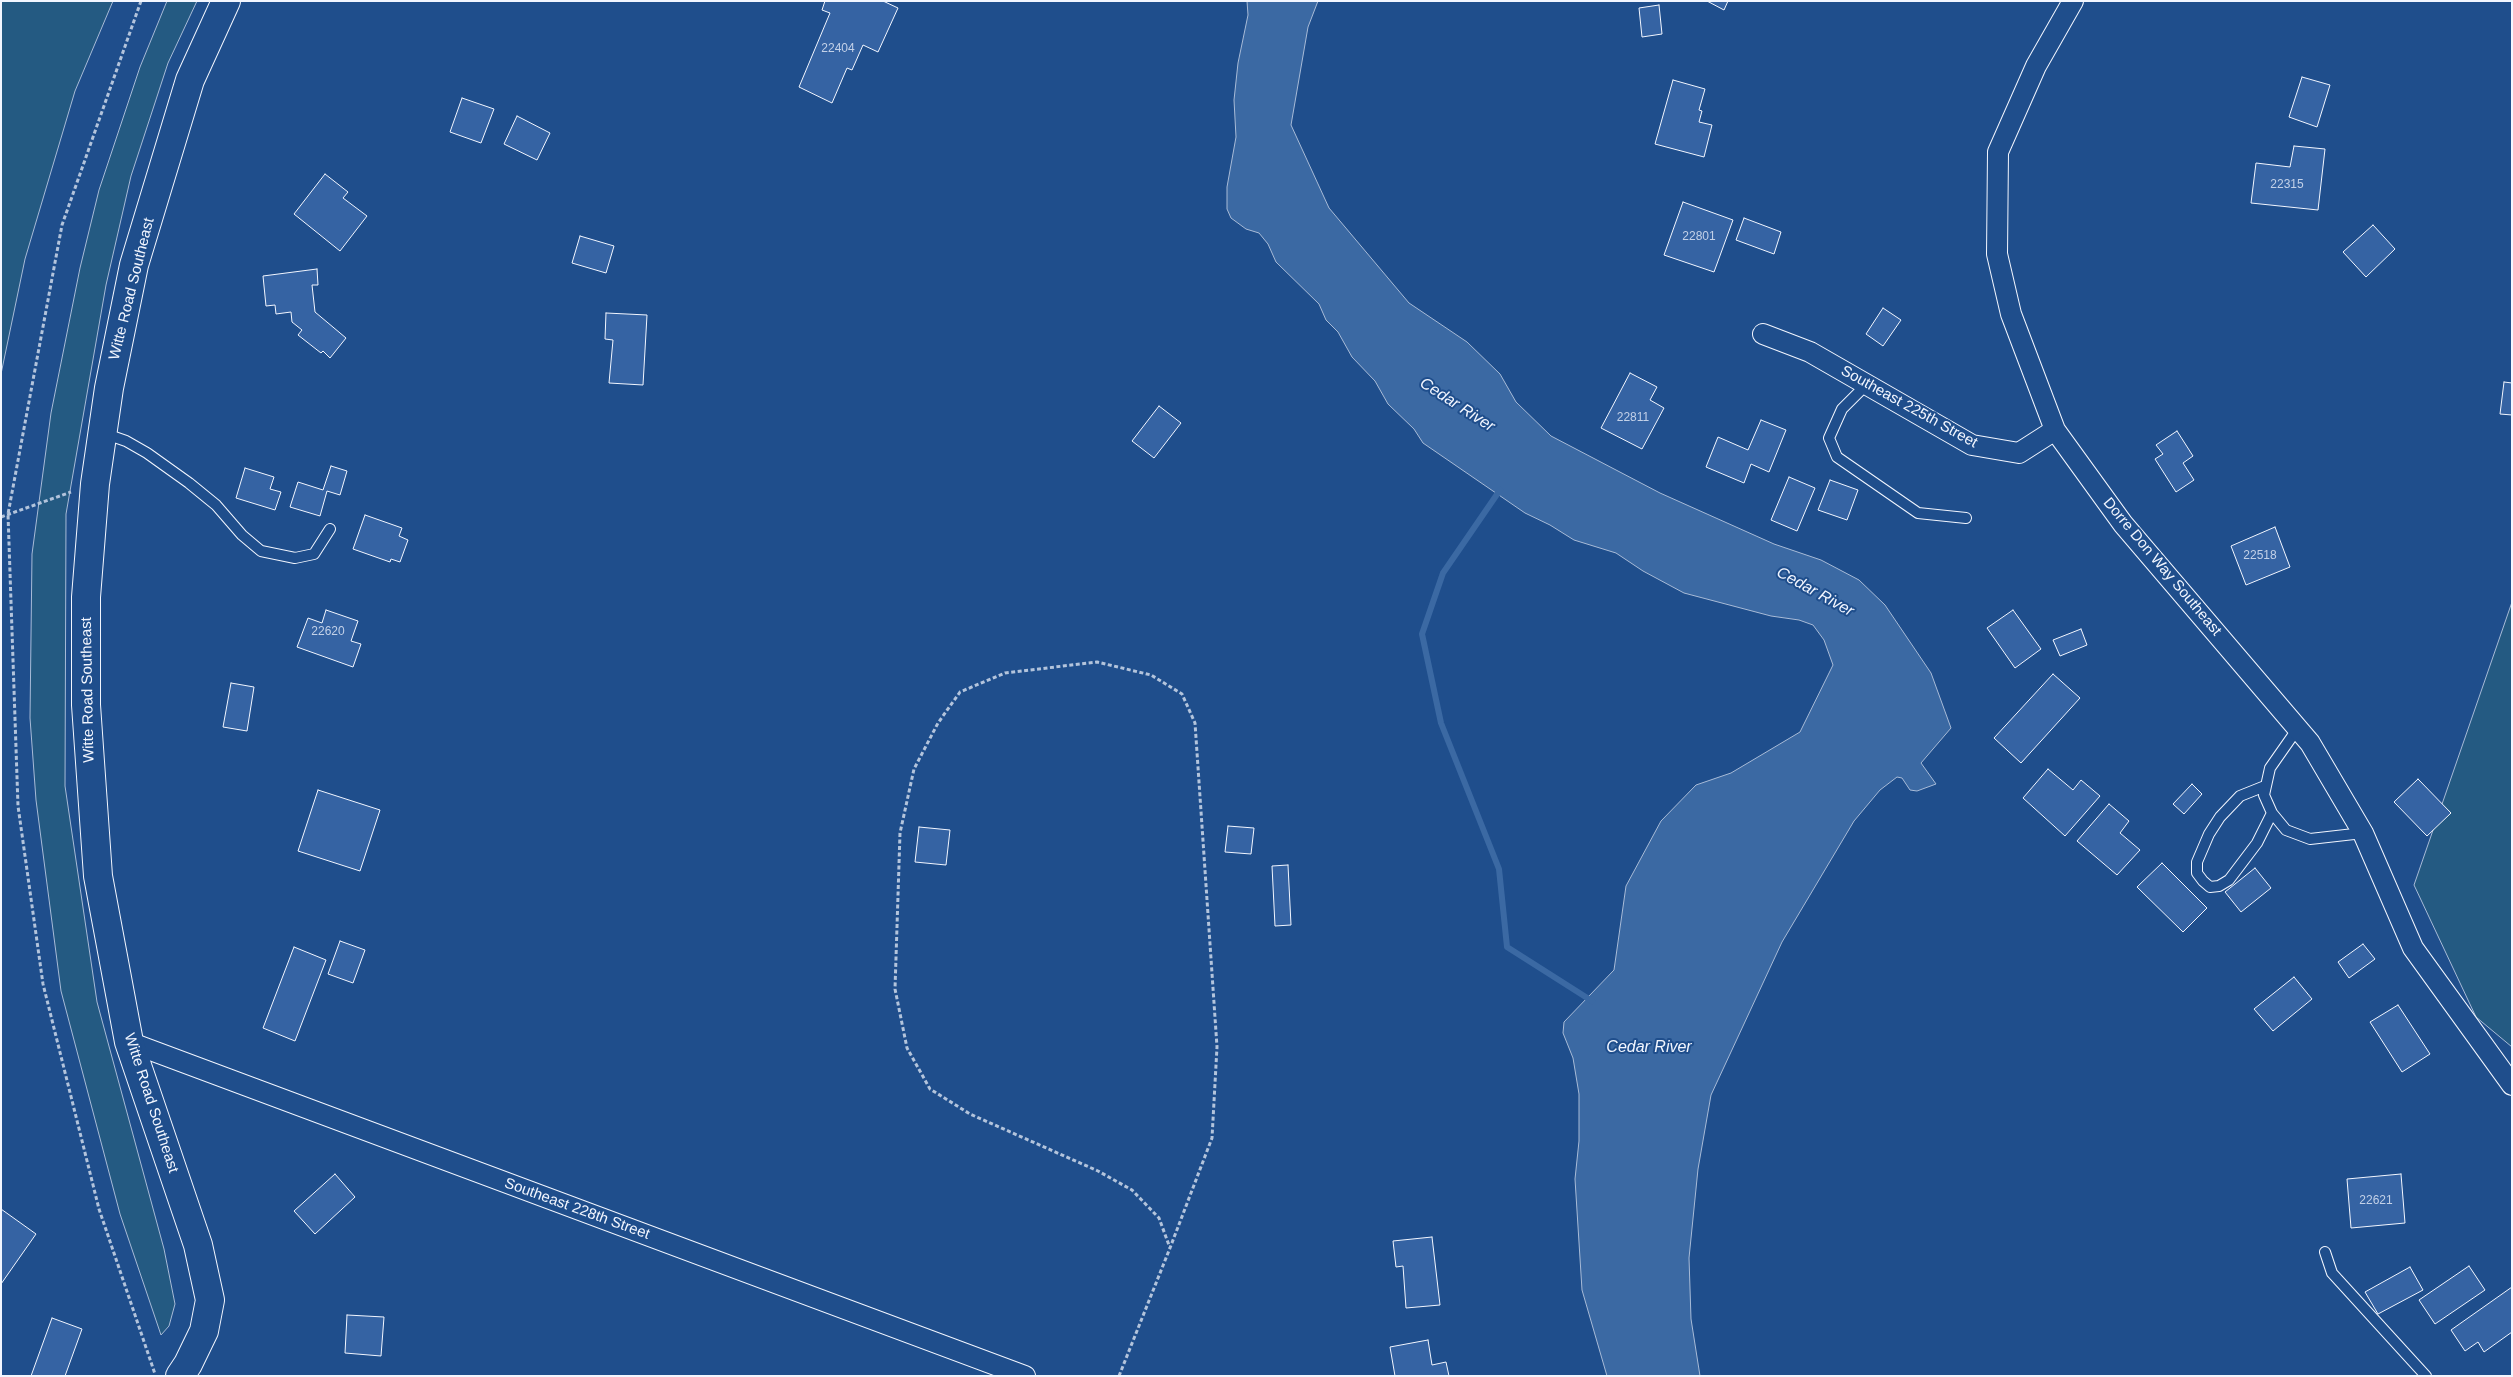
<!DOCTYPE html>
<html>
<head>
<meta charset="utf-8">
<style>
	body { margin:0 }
	#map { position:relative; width:2513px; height:1377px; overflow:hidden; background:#1f4e8c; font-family:Arial,sans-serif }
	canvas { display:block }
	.frame { position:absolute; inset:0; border:2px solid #f2f6ff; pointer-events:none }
</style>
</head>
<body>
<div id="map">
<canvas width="2513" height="1377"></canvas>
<div class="frame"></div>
</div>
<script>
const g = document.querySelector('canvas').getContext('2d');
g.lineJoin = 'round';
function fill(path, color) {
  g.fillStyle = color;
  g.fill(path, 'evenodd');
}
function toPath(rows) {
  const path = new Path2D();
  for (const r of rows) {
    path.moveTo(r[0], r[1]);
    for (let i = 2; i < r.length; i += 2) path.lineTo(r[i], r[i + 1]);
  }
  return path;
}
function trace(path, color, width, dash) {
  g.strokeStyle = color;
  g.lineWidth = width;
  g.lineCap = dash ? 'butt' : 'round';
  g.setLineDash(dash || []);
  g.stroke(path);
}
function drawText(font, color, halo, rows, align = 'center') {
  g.font = font + ' Arial,sans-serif';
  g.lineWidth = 4;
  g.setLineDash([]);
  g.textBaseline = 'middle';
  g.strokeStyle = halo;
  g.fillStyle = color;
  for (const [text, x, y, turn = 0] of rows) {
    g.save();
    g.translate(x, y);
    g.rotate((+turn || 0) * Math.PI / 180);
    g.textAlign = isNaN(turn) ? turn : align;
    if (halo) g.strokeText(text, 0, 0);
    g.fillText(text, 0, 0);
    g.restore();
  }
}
const green = toPath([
	[1,1,113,1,75,91,25,259,1,374,1,1],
	[167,1,197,1,168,63,131,176,106,285,66,514,65,786,97,1002,164,1249,175,1304,169,1326,161,1335,120,1214,61,991,36,800,30,718,32,554,51,413,80,268,99,190,140,67,167,1],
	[2512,602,2512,1047,2476,1017,2414,885,2512,602]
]);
fill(green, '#245a82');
trace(green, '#a8bbd7', 1);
const water = toPath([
	[1247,1,1318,1,1308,27,1291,125,1329,208,1409,303,1467,342,1500,374,1516,402,1551,436,1660,493,1774,544,1821,560,1859,580,1885,605,1931,673,1951,728,1921,763,1936,784,1917,791,1910,790,1902,778,1897,777,1880,790,1854,821,1782,942,1711,1095,1698,1169,1689,1258,1691,1319,1700,1376,1607,1376,1582,1290,1575,1179,1579,1141,1579,1094,1573,1058,1563,1033,1564,1022,1614,970,1626,886,1661,821,1696,785,1731,773,1800,732,1833,665,1824,640,1813,625,1799,620,1771,616,1684,593,1643,571,1616,553,1574,540,1550,525,1525,513,1423,443,1414,429,1388,404,1375,381,1352,357,1338,332,1326,320,1319,304,1276,262,1268,244,1259,233,1246,229,1231,218,1227,209,1227,187,1236,137,1234,100,1238,63,1248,15,1247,1]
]);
fill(water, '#3b69a3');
trace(water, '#a8bbd7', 1);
trace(toPath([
	[1500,490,1443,573,1422,634,1441,723,1499,869,1507,947,1592,1001]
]), '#3b69a3', 6);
const building = toPath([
	[825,1,883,1,898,8,878,52,863,45,852,70,847,68,832,103,799,87,830,13,822,10,825,1],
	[1707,1,1728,1,1724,10,1707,1],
	[1659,5,1662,34,1642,37,1639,8,1659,5],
	[2302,77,2330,85,2317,127,2289,117,2302,77],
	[1673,80,1705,89,1699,110,1702,111,1699,122,1712,125,1704,157,1655,144,1673,80],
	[462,98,494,109,481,143,450,132,462,98],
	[517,116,550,133,537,160,504,144,517,116],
	[2294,146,2325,149,2318,210,2251,203,2256,163,2290,167,2294,146],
	[325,174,348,192,343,198,367,216,340,251,294,214,325,174],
	[1683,202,1733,220,1714,272,1664,255,1683,202],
	[1744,218,1781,232,1774,254,1736,240,1744,218],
	[2373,225,2395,249,2366,277,2343,252,2373,225],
	[580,236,614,246,606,273,572,263,580,236],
	[317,269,318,285,312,285,315,312,346,338,330,358,323,351,321,353,298,335,302,330,292,322,291,312,276,314,275,305,266,306,263,276,317,269],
	[1883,308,1901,320,1883,346,1866,334,1883,308],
	[606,313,647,315,643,385,609,383,613,340,605,339,606,313],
	[1630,373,1657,387,1650,400,1664,408,1642,449,1601,428,1630,373],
	[2504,382,2512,383,2512,415,2500,414,2504,382],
	[1159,406,1181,423,1154,458,1132,441,1159,406],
	[1761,420,1786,430,1769,472,1751,464,1744,483,1706,467,1718,437,1748,450,1761,420],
	[2177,431,2193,456,2183,463,2194,480,2176,492,2155,459,2163,454,2156,445,2177,431],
	[331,466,347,471,340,495,327,491,320,516,290,507,298,482,323,490,331,466],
	[245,468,274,477,270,489,281,492,275,510,236,498,245,468],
	[1789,477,1815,488,1797,531,1771,520,1789,477],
	[1830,480,1858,490,1847,520,1818,510,1830,480],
	[365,515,402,528,399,536,408,540,400,562,391,559,390,562,353,549,365,515],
	[2275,527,2290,567,2246,585,2231,546,2275,527],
	[326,610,358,621,351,641,361,644,353,667,297,647,308,618,322,623,326,610],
	[2013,610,2041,649,2015,668,1987,628,2013,610],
	[2081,629,2087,645,2060,656,2053,640,2081,629],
	[2053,674,2080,698,2021,763,1994,738,2053,674],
	[231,683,254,687,247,731,223,727,231,683],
	[2048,769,2073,790,2081,780,2100,796,2065,836,2023,798,2048,769],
	[2418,779,2451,813,2427,836,2394,802,2418,779],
	[2192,784,2202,794,2184,814,2173,804,2192,784],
	[318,790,380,810,360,871,298,851,318,790],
	[2109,804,2129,821,2120,833,2140,850,2117,875,2077,841,2109,804],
	[1228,826,1254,828,1251,854,1225,852,1228,826],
	[919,827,950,830,946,865,915,862,919,827],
	[2162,863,2207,908,2183,932,2137,887,2162,863],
	[1288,865,1291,925,1275,926,1272,866,1288,865],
	[2255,868,2271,888,2241,912,2225,892,2255,868],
	[340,941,365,950,353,983,328,974,340,941],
	[2363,944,2375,959,2349,978,2338,962,2363,944],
	[294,947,326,960,295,1041,263,1028,294,947],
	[2294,977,2312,999,2273,1031,2254,1009,2294,977],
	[2398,1005,2430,1054,2402,1072,2370,1022,2398,1005],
	[335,1174,355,1197,315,1234,294,1211,335,1174],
	[2401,1174,2405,1223,2351,1228,2347,1179,2401,1174],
	[1,1209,36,1234,1,1284,1,1209],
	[1432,1237,1440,1305,1406,1308,1403,1266,1396,1267,1393,1241,1432,1237],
	[2469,1266,2485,1290,2435,1324,2419,1300,2469,1266],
	[2410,1267,2423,1290,2378,1314,2365,1292,2410,1267],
	[2512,1287,2512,1332,2484,1352,2478,1342,2465,1351,2451,1330,2512,1287],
	[347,1315,384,1317,381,1356,345,1353,347,1315],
	[52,1318,82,1329,65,1376,31,1376,52,1318],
	[1428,1340,1432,1365,1446,1362,1449,1376,1395,1376,1390,1347,1428,1340]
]);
fill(building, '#3563a3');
trace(building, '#f2f6ff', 1);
const lane = toPath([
	[1867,384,1842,409,1829,438,1837,457,1918,513,1966,518],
	[103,433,126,441,147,453,189,483,216,505,242,535,261,551,295,558,314,554,330,529],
	[2298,728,2270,768,2264,795,2272,813,2286,830,2310,839,2363,833],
	[2265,786,2240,796,2220,817,2209,834,2197,862,2197,873,2203,881,2210,887,2219,886,2229,880,2257,843,2272,813],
	[2325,1252,2332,1273,2426,1376]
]);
const street = toPath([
	[2073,1,2036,66,1998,152,1997,254,2011,314,2055,430,2123,524,2310,743,2363,833,2413,948,2512,1085],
	[1763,334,1810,352,1972,445,2019,453,2055,430],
	[129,1042,1025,1376]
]);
const secondary = toPath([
	[180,1376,188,1364,204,1331,210,1300,198,1245,129,1042,98,876,86,705,86,597,95,484,109,388,134,265,190,80,226,1]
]);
trace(lane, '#f2f6ff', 12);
trace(street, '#f2f6ff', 22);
trace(secondary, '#f2f6ff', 30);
trace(toPath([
	[141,1,62,225,8,514,18,806,43,984,99,1209,155,1374],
	[1,517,71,492],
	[1119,1376,1170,1248,1212,1138,1217,1047,1195,723,1182,694,1151,675,1097,662,1005,673,960,692,938,723,914,769,900,833,895,989,907,1048,930,1089,970,1114,1098,1171,1132,1190,1159,1218,1170,1248]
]), '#b3c4dc', 3, [4, 2.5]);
trace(lane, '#1f4e8c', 10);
trace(street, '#1f4e8c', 20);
trace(secondary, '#1f4e8c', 28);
drawText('12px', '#c3d1e8', null, [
	["22404",838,49],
	["22315",2287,185],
	["22801",1699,237],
	["22811",1633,418],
	["22518",2260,556],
	["22620",328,632],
	["22621",2376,1201]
]);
drawText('15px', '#f2f6ff', '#1f4e8c', [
	["Witte Road Southeast",132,289,-76],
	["Southeast 225th Street",1909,407,29],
	["Dorre Don Way Southeast",2162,567,50],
	["Witte Road Southeast",88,690,-91],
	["Witte Road Southeast",151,1103,72],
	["Southeast 228th Street",577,1209,20]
]);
drawText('italic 16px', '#f2f6ff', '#1f4e8c', [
	["Cedar River",1457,405,33],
	["Cedar River",1815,592,29],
	["Cedar River",1649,1048]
]);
</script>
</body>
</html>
